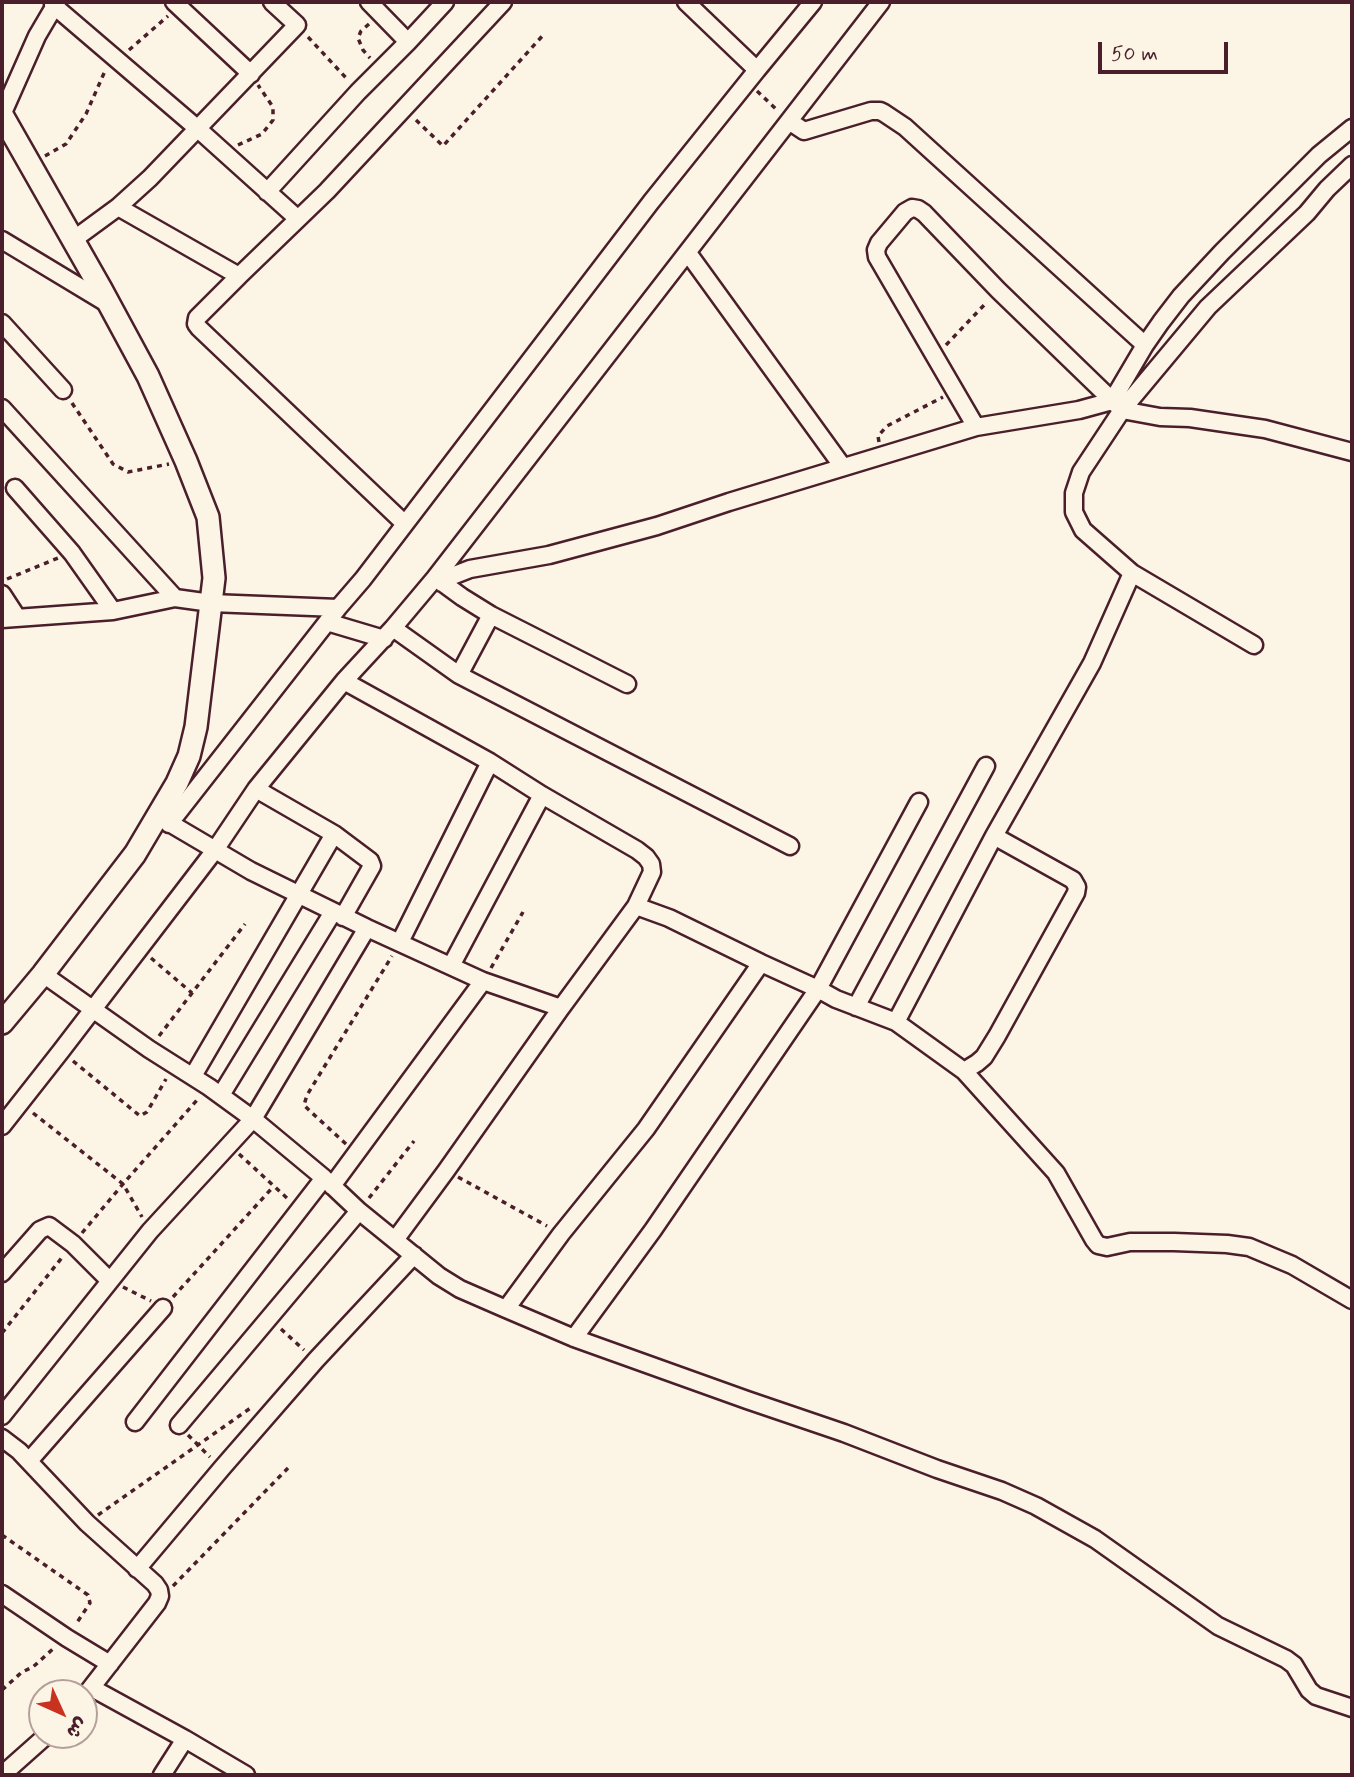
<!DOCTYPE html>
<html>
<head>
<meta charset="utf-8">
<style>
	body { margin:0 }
	#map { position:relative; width:1354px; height:1777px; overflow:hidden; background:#fcf5e5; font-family:Mynerve,"Playpen Sans Arabic",sans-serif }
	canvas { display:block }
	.frame { position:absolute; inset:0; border:4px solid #4a1f2b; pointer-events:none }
	.north { position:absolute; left:28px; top:1679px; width:70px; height:70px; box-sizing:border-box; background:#fcf5e5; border:2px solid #b59f9b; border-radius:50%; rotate:135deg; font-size:19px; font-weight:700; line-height:28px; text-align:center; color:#4a1f2b }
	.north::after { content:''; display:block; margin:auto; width:24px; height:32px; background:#c8321e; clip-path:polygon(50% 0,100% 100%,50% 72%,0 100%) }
	.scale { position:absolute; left:1098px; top:42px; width:130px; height:32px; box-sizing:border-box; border:4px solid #4a1f2b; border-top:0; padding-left:9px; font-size:21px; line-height:24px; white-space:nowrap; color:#4a1f2b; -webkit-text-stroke:5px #fcf5e5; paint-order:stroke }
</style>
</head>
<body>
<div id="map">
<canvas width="1354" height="1777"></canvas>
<div class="frame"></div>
<div class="north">ش</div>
<div class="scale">50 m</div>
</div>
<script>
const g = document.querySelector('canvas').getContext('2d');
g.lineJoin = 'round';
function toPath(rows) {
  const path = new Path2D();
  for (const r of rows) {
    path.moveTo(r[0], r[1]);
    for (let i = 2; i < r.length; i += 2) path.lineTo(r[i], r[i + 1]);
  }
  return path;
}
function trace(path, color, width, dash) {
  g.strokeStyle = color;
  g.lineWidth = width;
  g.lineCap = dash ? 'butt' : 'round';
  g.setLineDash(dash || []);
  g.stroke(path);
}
const minor = toPath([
	[174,2,251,74],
	[369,2,408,42],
	[53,5,198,129,298,219],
	[757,70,813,2],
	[2,115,37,36,57,2],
	[789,121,804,131,871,111,880,111,884,113,905,127,1145,345],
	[267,192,358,92,408,42,445,2],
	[118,207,239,276,327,191,503,2],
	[2,240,108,304],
	[73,240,118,207,150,178,297,25,272,2],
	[688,253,843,467],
	[239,276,197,318,196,324,199,328,405,524],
	[2,323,63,390],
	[2,408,175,598],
	[976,427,1079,410,1112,401,1145,345,1161,322,1181,296,1222,252,1319,155,1352,128],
	[15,488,72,553,113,611],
	[1132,573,1254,645],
	[436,578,462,597,491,615,627,684],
	[442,583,452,576,470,569,549,555,657,526,729,502,976,427,877,257,876,250,879,243,905,212,912,208,918,209,924,213,998,290,1122,410,1160,417,1190,418,1265,429,1352,452],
	[2,594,17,617],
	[2,619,113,611,175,598,211,603,338,608],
	[327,622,384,639],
	[393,628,435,578,881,2],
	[459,675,790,846],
	[344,681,490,762,542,795,637,850,646,857,651,864,652,872,636,906,561,1008],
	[256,789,334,834,370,861,372,866,343,917],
	[161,818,251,871,367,928,483,981,561,1008,446,1171,395,1240],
	[169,824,338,608,363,579,651,202,757,70,686,2],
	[636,906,669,918,761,963,818,989,836,999,896,1022,994,836,1092,663,1132,573,1083,530,1074,512,1074,493,1081,472,1122,410,1208,307,1307,213,1327,189,1352,165],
	[400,942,490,762],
	[451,966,542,795],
	[43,974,149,1049,209,1087,253,1119,324,1178,359,1211,439,1276,460,1289,506,1309,561,1234,646,1129,761,963],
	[856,1007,986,766],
	[896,1022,964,1071,977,1063,984,1057,997,1036,1076,893,1077,887,1073,880,994,836],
	[964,1071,1056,1173,1094,1240,1098,1245,1107,1247,1130,1242,1174,1242,1227,1244,1249,1247,1292,1265,1352,1300],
	[193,1076,334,834],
	[221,1095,333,912],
	[2,1126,61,1051,215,850,256,789,344,681,393,628,459,675,491,615],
	[332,1186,483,981],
	[2,1273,40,1230,49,1226,73,1244,110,1281],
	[506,1309,574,1338,747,1400,844,1433,937,1469,1002,1491,1036,1506,1095,1539,1218,1626,1286,1659,1294,1665,1309,1690,1316,1696,1352,1708],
	[574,1338,653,1230,818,989,919,802],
	[2,1416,150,1231,253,1119,367,928],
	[135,1422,324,1178],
	[179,1425,359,1211],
	[2,1438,19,1451,87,1523,155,1584,159,1590,160,1596,157,1603,84,1697],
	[29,1461,163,1308],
	[137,1569,222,1468,316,1360,414,1255],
	[2,1594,67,1638,110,1664],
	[92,1688,185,1739,246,1775],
	[2,1775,47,1735],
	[162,1775,185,1739]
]);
const secondary = toPath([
	[2,115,101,289,148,376,186,461,208,517,214,578,196,727,189,756,177,783,135,854,43,974,2,1023]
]);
trace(minor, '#4a1f2b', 21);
trace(secondary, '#4a1f2b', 26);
trace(toPath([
	[369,24,361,31,358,38,363,50,370,58],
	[308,37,348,80],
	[129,50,168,16],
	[757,91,777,110],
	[416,120,443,146,545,33],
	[238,145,262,134,273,120,273,107,258,85],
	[45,156,66,144,86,114,105,71],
	[946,345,987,302],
	[72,403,113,464,128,472,169,464],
	[879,442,878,436,887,426,943,397],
	[7,579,58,558],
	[151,958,192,993],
	[491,968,523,912],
	[159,1036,245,924],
	[73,1061,140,1116,147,1112,166,1079],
	[33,1113,123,1184,142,1217],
	[346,1144,311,1112,304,1105,307,1095,392,956],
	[239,1154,288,1199],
	[458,1177,547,1226],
	[369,1198,414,1141],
	[82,1233,123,1184,198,1099],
	[123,1287,151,1301],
	[173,1297,273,1187],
	[281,1329,304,1350],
	[2,1333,64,1255],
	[188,1435,210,1457],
	[98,1515,252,1407],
	[2,1535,88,1595,90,1603,76,1624],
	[173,1586,288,1468],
	[2,1690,22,1672,33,1667,54,1648]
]), '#4a1f2b', 3.5, [5, 5]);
trace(minor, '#fcf5e5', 16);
trace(secondary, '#fcf5e5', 21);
</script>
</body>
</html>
